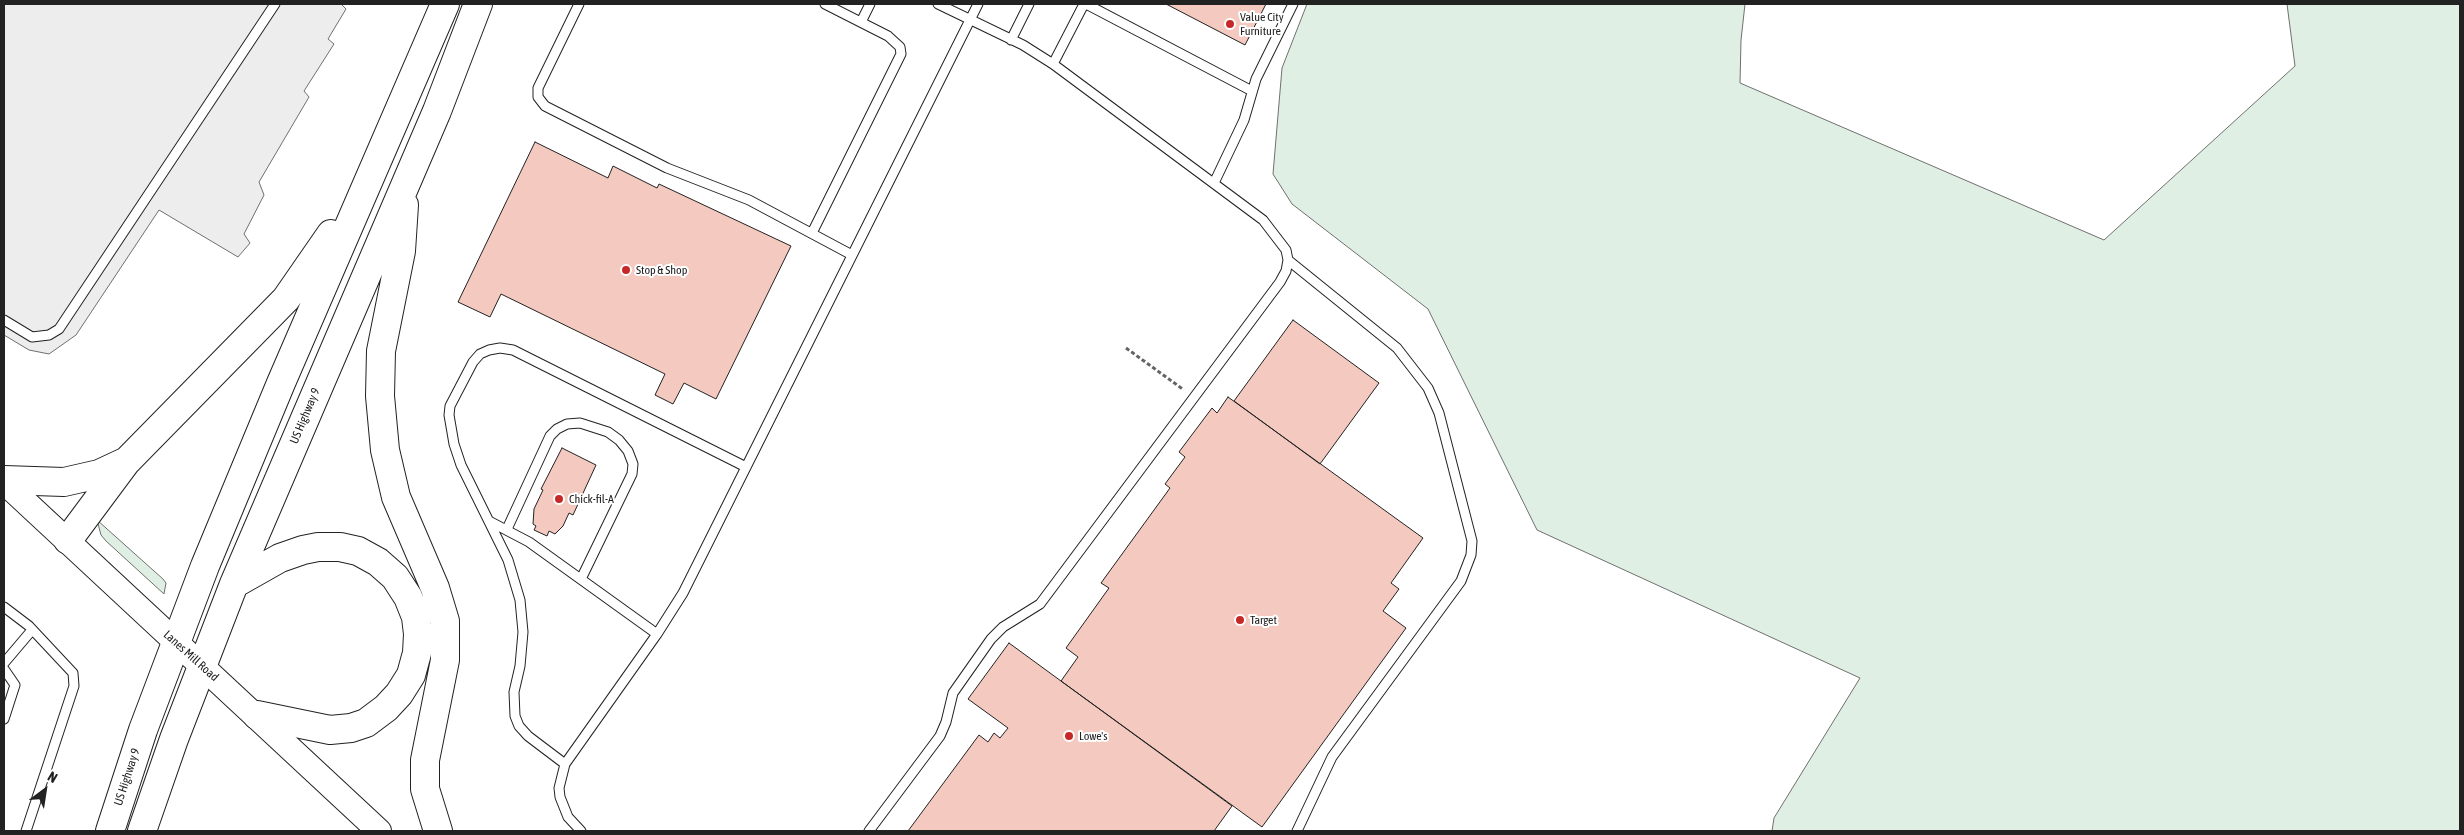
<!DOCTYPE html>
<html>
<head>
<meta charset="utf-8">
<style>
	body { margin:0 }
	#map { position:relative; width:2464px; height:835px; overflow:hidden; background:#fff; font-family:"Asap Condensed",sans-serif }
	canvas { display:block }
	.frame { position:absolute; inset:0; border:5px solid #222; pointer-events:none }
	.north { position:absolute; left:20px; top:765px; width:50px; height:50px; -webkit-text-stroke:4px #fff; paint-order:stroke; rotate:31deg; font-size:14px; font-weight:700; line-height:20px; text-align:center; color:#222 }
	.north::after { content:''; display:block; margin:auto; width:18px; height:22px; background:#222; clip-path:polygon(50% 0,100% 100%,50% 72%,0 100%) }
</style>
</head>
<body>
<div id="map">
<canvas width="2464" height="835"></canvas>
<div class="frame"></div>
<div class="north">N</div>
</div>
<script>
const g = document.querySelector('canvas').getContext('2d');
g.lineJoin = 'round';
function fill(path, color) {
  g.fillStyle = color;
  g.fill(path, 'evenodd');
}
function toPath(rows) {
  const path = new Path2D();
  for (const r of rows) {
    path.moveTo(r[0], r[1]);
    for (let i = 2; i < r.length; i += 2) path.lineTo(r[i], r[i + 1]);
  }
  return path;
}
function trace(path, color, width, dash) {
  g.strokeStyle = color;
  g.lineWidth = width;
  g.lineCap = dash ? 'butt' : 'round';
  g.setLineDash(dash || []);
  g.stroke(path);
}
function drawText(font, color, halo, rows, align = 'center') {
  g.font = font + ' "Asap Condensed",sans-serif';
  g.lineWidth = 4;
  g.setLineDash([]);
  g.textBaseline = 'middle';
  g.strokeStyle = halo;
  g.fillStyle = color;
  for (const [text, x, y, turn = 0] of rows) {
    g.save();
    g.translate(x, y);
    g.rotate((+turn || 0) * Math.PI / 180);
    g.textAlign = isNaN(turn) ? turn : align;
    if (halo) g.strokeText(text, 0, 0);
    g.fillText(text, 0, 0);
    g.restore();
  }
}
const green = toPath([
	[1307,4,1745,4,1741,40,1740,83,2104,240,2295,66,2287,4,2460,4,2460,831,1772,831,1774,818,1860,678,1537,530,1428,309,1292,204,1273,174,1282,68,1307,4],
	[97,520,163,579,166,583,164,594,106,541,101,535,97,520]
]);
fill(green, '#e0efe3');
trace(green, '#6f6f6f', 1);
const parking = toPath([
	[4,4,341,4,346,9,328,39,334,44,304,91,309,97,259,182,264,195,244,234,250,243,238,257,159,210,76,335,49,354,29,350,4,335,4,4]
]);
fill(parking, '#ededed');
trace(parking, '#6f6f6f', 1);
const building = toPath([
	[1166,4,1266,4,1245,45,1166,4],
	[535,142,608,178,613,166,657,188,659,184,791,246,716,399,684,383,673,404,655,395,665,374,501,294,490,317,458,302,535,142],
	[1293,320,1379,383,1320,464,1234,401,1293,320],
	[1228,397,1423,538,1391,583,1399,589,1383,611,1406,628,1262,827,1061,681,1078,657,1066,648,1109,588,1101,583,1170,488,1165,484,1185,457,1179,452,1212,408,1217,413,1228,397],
	[562,448,596,465,573,515,569,513,563,526,555,534,549,531,547,536,534,530,536,526,533,524,534,509,543,490,541,489,562,448],
	[1009,643,1232,806,1214,831,908,831,979,735,988,742,994,733,1000,738,1008,728,968,699,1009,643]
]);
fill(building, '#f3c9c0');
trace(building, '#222', 1);
const lane = toPath([
	[579,4,538,88,538,97,545,106,667,168,749,200,852,255],
	[1086,4,1252,91],
	[861,22,870,4],
	[1011,40,1029,4],
	[1053,64,1084,4],
	[1214,183,1244,120,1256,79,1293,4],
	[812,233,901,54,900,47,888,36,825,4],
	[1288,260,1397,348,1428,388,1439,413,1472,541,1471,555,1461,581,1332,757,1297,831],
	[4,320,32,337,49,335,59,329,275,4],
	[489,521,529,542,657,634],
	[507,529,550,436,557,429,567,424,580,423,608,432,619,440,628,451,633,464,632,474,581,579],
	[4,607,29,626,73,673,74,686,26,831],
	[4,663,32,630],
	[4,669,15,685,4,719],
	[565,764,528,736,519,726,515,716,514,692,520,666,523,632,520,600,508,560,461,465,454,444,449,415,450,406,473,362,480,354,489,350,500,348,513,350,746,467],
	[581,831,568,817,560,797,559,788,565,764,657,634,683,593,978,4],
	[869,831,940,736,946,722,953,693,991,639,1003,627,1040,604,1280,282,1286,271,1288,260,1286,250,1263,220,1053,64,1023,45,938,4]
]);
const secondary = toPath([
	[4,482,379,831]
]);
const highway = toPath([
	[404,205,401,251,381,351,380,396,385,450,396,497,435,588,445,621,445,660,425,760,425,789,438,831],
	[4,480,64,482,99,474,127,461,286,299,331,234],
	[68,540,126,462],
	[234,584,280,558,303,550,318,547,340,547,358,551,378,562,395,577,408,597,416,617,418,634,417,653,411,675,399,694,386,708,366,723,351,728,330,730,257,715],
	[110,831,143,730,205,566,281,383,445,4],
	[142,831,174,739,234,584,437,111,478,4]
]);
trace(lane, '#222', 11);
trace(secondary, '#222', 26);
trace(highway, '#222', 30);
trace(toPath([
	[1126,348,1184,390]
]), '#646464', 3, [4, 2.5]);
trace(lane, '#fff', 9);
trace(secondary, '#fff', 24);
trace(highway, '#fff', 28);
for (const [x, y, r, color] of [
	[1230,24,5,"#c62828"],
	[626,270,5,"#c62828"],
	[559,499,5,"#c62828"],
	[1240,620,5,"#c62828"],
	[1069,736,5,"#c62828"]
]) {
  const dot = new Path2D();
  dot.arc(x, y, r, 0, 2 * Math.PI);
  g.fillStyle = color;
  g.fill(dot);
  trace(dot, '#fff', 2);
}
drawText('12px', '#222', '#fff', [
	["Value City",1240,17],
	["Furniture",1240,31],
	["Stop & Shop",636,270],
	["Chick-fil-A",569,499],
	["Target",1250,620],
	["Lowe's",1079,736]
], 'left');
drawText('12px', '#222', '#fff', [
	["US Highway 9",305,416,-67],
	["Lanes Mill Road",191,656,42],
	["US Highway 9",127,777,-72]
]);
</script>
</body>
</html>
